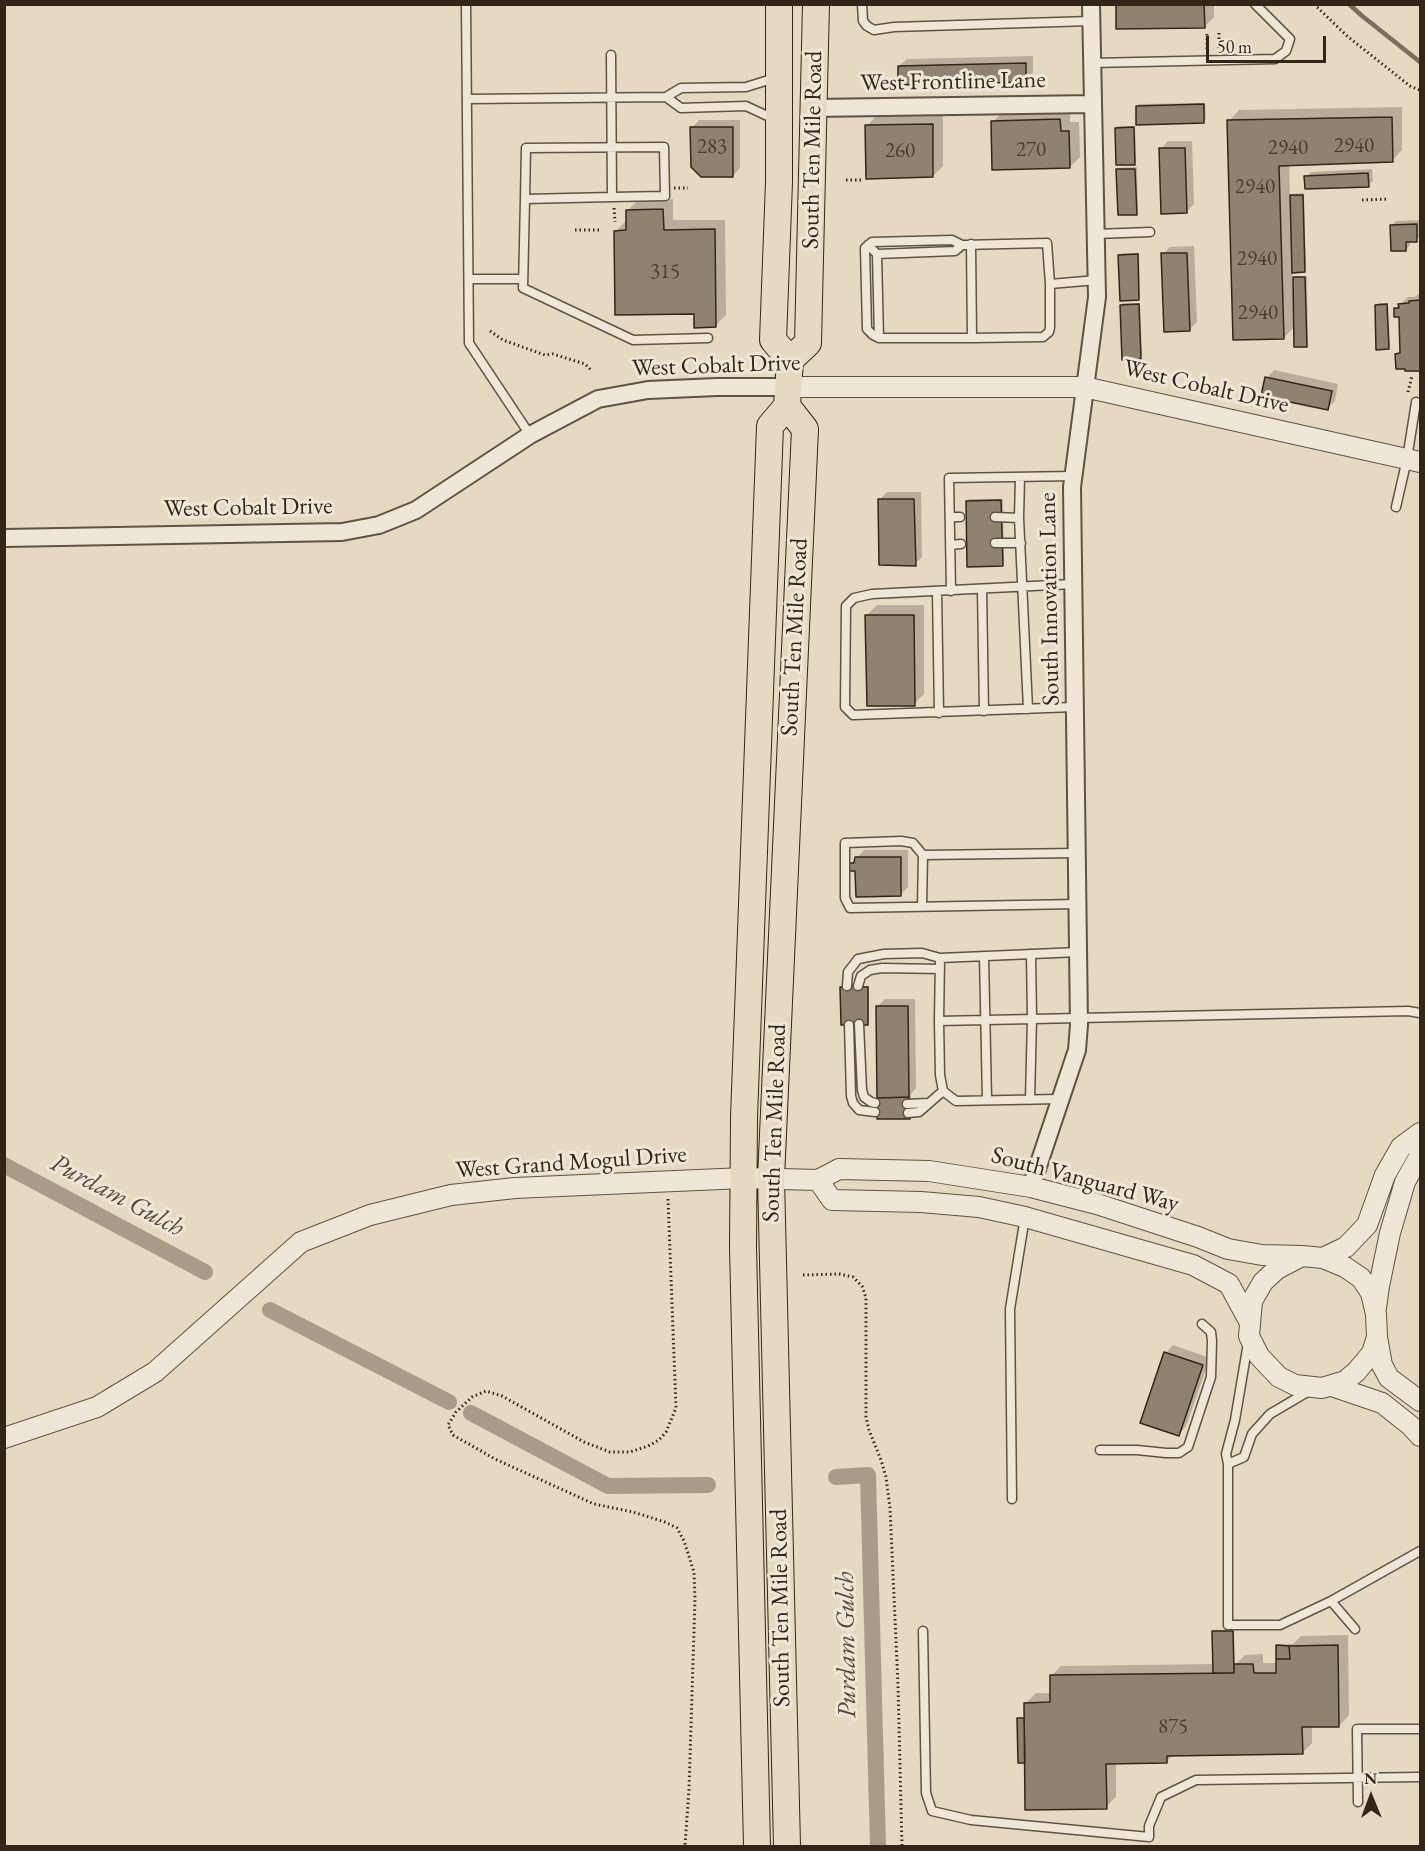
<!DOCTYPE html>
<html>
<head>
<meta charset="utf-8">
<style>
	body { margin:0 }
	#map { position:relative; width:1425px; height:1851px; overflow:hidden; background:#e5d9c1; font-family:"EB Garamond",serif }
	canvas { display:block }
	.frame { position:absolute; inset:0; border:6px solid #322619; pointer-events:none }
	.north { position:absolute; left:1341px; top:1767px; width:60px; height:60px; -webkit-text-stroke:4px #eee6d7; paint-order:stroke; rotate:359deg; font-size:16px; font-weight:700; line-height:24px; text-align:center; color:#322619 }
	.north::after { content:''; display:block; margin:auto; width:21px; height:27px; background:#322619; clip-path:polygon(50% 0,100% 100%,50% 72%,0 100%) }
	.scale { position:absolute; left:1206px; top:36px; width:120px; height:27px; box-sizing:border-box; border:3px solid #322619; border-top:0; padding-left:8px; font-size:18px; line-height:21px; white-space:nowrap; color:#322619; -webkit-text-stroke:4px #eee6d7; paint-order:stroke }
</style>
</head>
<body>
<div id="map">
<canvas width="1425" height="1851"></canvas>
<div class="frame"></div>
<div class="north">N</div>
<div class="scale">50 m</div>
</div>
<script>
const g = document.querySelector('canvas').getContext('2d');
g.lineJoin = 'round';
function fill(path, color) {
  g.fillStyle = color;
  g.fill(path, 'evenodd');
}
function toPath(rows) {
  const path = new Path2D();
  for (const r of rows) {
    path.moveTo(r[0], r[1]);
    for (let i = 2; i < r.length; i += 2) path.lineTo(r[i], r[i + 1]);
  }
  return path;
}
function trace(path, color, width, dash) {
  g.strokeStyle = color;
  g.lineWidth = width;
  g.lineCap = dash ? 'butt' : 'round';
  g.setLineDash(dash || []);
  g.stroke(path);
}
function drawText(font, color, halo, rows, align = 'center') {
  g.font = font + ' "EB Garamond",serif';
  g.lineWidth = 6;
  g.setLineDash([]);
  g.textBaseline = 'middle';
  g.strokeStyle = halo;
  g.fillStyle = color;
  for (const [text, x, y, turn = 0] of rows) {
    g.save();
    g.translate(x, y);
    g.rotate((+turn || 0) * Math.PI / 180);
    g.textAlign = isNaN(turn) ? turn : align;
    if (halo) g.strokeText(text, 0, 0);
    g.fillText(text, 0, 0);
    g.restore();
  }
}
fill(toPath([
	[1117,4,1214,4,1214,17,1204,27],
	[1033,56,1033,73,1026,81,899,66,907,59],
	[1205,103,1206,119,1204,121,1137,106,1139,104],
	[1402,107,1402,150,1392,161,1289,164,1290,197,1294,194,1304,193,1306,269,1304,271,1292,271,1293,280,1296,276,1307,276,1308,344,1306,346,1295,326,1284,338,1229,121,1239,110],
	[1070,110,1070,122,1079,122,1080,157,1070,167,993,122,1003,111],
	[943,114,943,166,933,176,867,126,877,115],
	[699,120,740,120,740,168,733,176,692,128],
	[1118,126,1135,126,1136,161,1134,163,1116,128],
	[1168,141,1192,141,1194,204,1186,212,1161,149],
	[1137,167,1138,211,1136,213,1117,170,1119,168],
	[1372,169,1373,181,1368,185,1306,177,1311,172],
	[673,199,673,220,725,220,726,315,715,326,695,313,616,231,626,221,628,210,638,200],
	[1420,220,1420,236,1416,240,1410,240,1410,245,1406,250,1392,225,1396,221],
	[1194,246,1197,322,1189,330,1163,254,1170,247],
	[1122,253,1139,253,1140,297,1139,299,1120,255],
	[1418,294,1420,294,1420,369,1407,370,1397,354,1401,350,1400,316,1395,309,1408,297,1415,297],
	[1123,303,1140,303,1142,356,1140,358,1121,305],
	[1378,303,1388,303,1390,346,1388,348,1376,305],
	[1274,370,1338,384,1335,401,1327,408,1267,378],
	[887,492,921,492,922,557,915,564,879,500],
	[969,499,1003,499,1004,563,1002,565,967,501],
	[877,605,924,605,924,694,914,704,867,615],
	[864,850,908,850,908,887,900,895,851,864],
	[844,986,869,986,869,1022,867,1024,842,988],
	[885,999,915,999,916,1088,911,1094,911,1115,877,1007],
	[1173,1345,1210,1358,1186,1426,1179,1434,1166,1353],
	[1234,1629,1235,1665,1245,1655,1263,1654,1263,1663,1278,1663,1277,1646,1279,1644,1293,1644,1301,1636,1348,1635,1349,1715,1339,1726,1312,1726,1312,1743,1302,1753,1173,1755,1166,1762,1116,1763,1116,1797,1106,1807,1026,1760,1019,1719,1026,1717,1026,1703,1036,1693,1051,1693,1051,1676,1061,1666,1214,1664,1214,1632,1216,1630]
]), '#0003');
trace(toPath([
	[1349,4,1361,15,1420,62]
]), '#796d5c', 4.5);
trace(toPath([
	[4,1165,205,1272],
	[270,1310,449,1402],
	[471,1413,608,1486,708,1485],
	[836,1477,868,1475,878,1846]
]), '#a89c88', 16);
const building = toPath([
	[1116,4,1204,4,1205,28,1116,29,1116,4],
	[1026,63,1026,82,898,85,898,66,1026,63],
	[1204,104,1204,123,1136,125,1136,106,1204,104],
	[1392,117,1393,162,1279,166,1284,339,1233,340,1227,120,1392,117],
	[1060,119,1061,131,1069,131,1070,168,992,170,991,121,1060,119],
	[933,124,933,177,866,179,865,125,933,124],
	[690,127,733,127,733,177,701,177,691,167,690,127],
	[1134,127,1135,165,1116,165,1115,128,1134,127],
	[1159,148,1185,148,1187,213,1161,214,1159,148],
	[1116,169,1135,169,1137,215,1118,215,1116,169],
	[1368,173,1369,187,1305,189,1304,176,1368,173],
	[1290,195,1303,195,1305,272,1292,273,1290,195],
	[663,209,664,230,715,229,716,327,694,328,694,314,615,315,614,231,626,230,626,210,663,209],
	[1417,224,1417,242,1406,242,1406,251,1391,251,1390,225,1417,224],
	[1161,253,1187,253,1190,331,1164,332,1161,253],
	[1138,254,1139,300,1120,301,1118,255,1138,254],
	[1293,277,1305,277,1307,347,1294,347,1293,277],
	[1420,300,1420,371,1405,371,1405,369,1396,369,1395,354,1400,353,1399,317,1394,317,1394,308,1399,308,1398,304,1409,303,1409,301,1420,300],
	[1139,304,1141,359,1122,360,1120,305,1139,304],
	[1387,304,1389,349,1376,350,1375,305,1387,304],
	[1265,377,1332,391,1328,410,1261,396,1265,377],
	[878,499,914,499,916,566,879,565,878,499],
	[1001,500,1003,566,967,567,966,501,1001,500],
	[865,615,914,615,915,706,867,706,865,615],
	[855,857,901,857,901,896,856,897,855,871,849,871,849,863,854,863,855,857],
	[840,987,868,987,868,1025,841,1025,840,987],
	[876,1006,908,1006,909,1097,877,1098,876,1006],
	[909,1097,910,1119,877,1119,877,1098,909,1097],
	[1164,1352,1203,1365,1179,1436,1140,1423,1164,1352],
	[1212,1631,1233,1631,1234,1673,1213,1673,1212,1631],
	[1276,1645,1289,1646,1290,1659,1276,1659,1276,1645],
	[1338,1645,1339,1727,1302,1727,1303,1754,1167,1756,1167,1763,1106,1764,1107,1809,1025,1810,1024,1703,1050,1702,1050,1675,1234,1673,1234,1664,1253,1664,1254,1673,1276,1673,1276,1659,1290,1659,1289,1646,1338,1645],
	[1017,1718,1024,1718,1025,1763,1018,1763,1017,1718]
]);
fill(building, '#8f8370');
trace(building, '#322619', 1.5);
const service = toPath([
	[466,4,469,343,530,435],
	[862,4,863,21,867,26,874,30,894,27,1091,21],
	[611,55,612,197,525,199,523,288,633,340,708,338],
	[1092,63,1275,59,1286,51,1290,39,1255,4],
	[666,97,681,108,746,106,776,120],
	[468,99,666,97,681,88,746,87,775,78],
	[525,199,526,148,664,147,665,196,612,197],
	[1096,234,1150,232],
	[971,244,972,338,1043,337,1049,332,1050,327,1050,284],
	[868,245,877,254,879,338],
	[877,254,955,251,962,245],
	[469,279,523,279],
	[972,338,879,338,873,335,867,329,865,248,872,242,952,240,962,245,1047,243,1050,284,1097,280],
	[1020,477,1019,518,1028,709],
	[1396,507,1407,459,1416,402],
	[950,517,960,517],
	[995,517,1019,518],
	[995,543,1021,543],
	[950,545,961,544],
	[1073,584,872,594,854,598,846,606,845,707,853,715,1075,707],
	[982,589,984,711],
	[937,591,939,713],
	[951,591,949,478,1073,476],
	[923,855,913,843,901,841,845,843,845,898,850,908,1078,904],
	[922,906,923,855,1077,853],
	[1079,952,940,958,939,1021,1408,1011,1420,1013],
	[984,956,987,1100],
	[847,986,848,972,858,959,884,954,922,953,940,958],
	[858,986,861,976,870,970,882,968,940,969],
	[939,1021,940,1075,943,1091,956,1101,1059,1099],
	[859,1024,862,1090,864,1097,871,1102,875,1103],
	[849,1025,851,1096,853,1103,859,1110,875,1112],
	[1030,1100,1032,1018,1031,954],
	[907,1104,928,1103],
	[908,1113,919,1112,943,1091],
	[1248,1343,1235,1420,1226,1454,1228,1464,1228,1625,1280,1625,1331,1601,1420,1551],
	[1100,1450,1137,1450,1166,1453,1179,1453,1188,1447,1211,1377,1212,1341,1211,1332,1202,1324],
	[1228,1464,1244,1457,1252,1434,1270,1414,1309,1391],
	[1012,1499,1010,1309,1025,1217],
	[1331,1601,1355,1629],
	[923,1631,926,1793,932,1811,971,1820,1149,1837,1149,1826,1161,1797,1196,1780,1420,1777],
	[1358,1802,1357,1729,1420,1729]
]);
const minor = toPath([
	[814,108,1093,104],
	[4,538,342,532,379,525,416,510,530,435,598,399,648,390,717,387,788,387],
	[1031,1187,1077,1050,1079,1025,1072,487,1097,297,1091,4]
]);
const tertiary = toPath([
	[788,387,1084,387,1420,462],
	[818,1180,832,1200,921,1202,979,1207,1025,1217,1193,1265,1229,1284,1249,1321],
	[1323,1258,1346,1247,1367,1225,1385,1175,1401,1147,1420,1133],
	[1376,1308,1379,1286,1390,1233,1405,1182,1420,1155],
	[1377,1337,1382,1365,1389,1378,1420,1401],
	[1332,1386,1382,1403,1411,1426,1420,1436],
	[4,1438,97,1407,155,1372,301,1242,370,1215,451,1195,515,1188,744,1178,818,1180,839,1169,929,1171,1031,1187,1097,1204,1198,1237,1228,1249,1262,1255,1302,1256,1323,1258,1345,1267,1361,1278,1371,1293,1376,1314,1377,1337,1372,1353,1356,1372,1345,1381,1322,1388,1295,1385,1279,1377,1259,1356,1249,1336,1252,1301,1263,1282,1277,1269,1302,1256]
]);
const primary = toPath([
	[779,4,779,182,773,340,790,360],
	[757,1846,743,1247,744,1117,770,426,787,406,790,360,808,343,816,4],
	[787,1846,771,1178,805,429,787,406]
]);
trace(service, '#5f5343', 11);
trace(minor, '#5f5343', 20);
trace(tertiary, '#5f5343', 22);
trace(primary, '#322619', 28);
trace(toPath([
	[1314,4,1347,36,1410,86,1420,90],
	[1219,33,1219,49],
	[1207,34,1207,50],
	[846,180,862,180],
	[674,188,688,188],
	[1362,200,1388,199],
	[614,208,615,222],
	[575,230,600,230],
	[490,331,503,340,545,355,553,354,585,364,591,370],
	[1408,392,1412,376],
	[668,1199,676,1408,666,1432,659,1440,648,1446,630,1452,610,1452,584,1442,502,1396,486,1391,472,1397,456,1412,448,1425,453,1435,495,1459,594,1504,633,1512,665,1522,677,1528,684,1541,694,1572,695,1599,689,1789,685,1846],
	[803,1275,839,1274,853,1277,862,1286,866,1298,866,1417,869,1430,881,1460,886,1477,890,1508,898,1685,902,1846]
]), '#322619', 3, [1.5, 3]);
trace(service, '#eee6d7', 8);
trace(minor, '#eee6d7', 16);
trace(tertiary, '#eee6d7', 20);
trace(primary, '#e5d9c1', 26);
drawText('21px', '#493d2f', null, [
	["2940",1354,146],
	["283",712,147],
	["2940",1288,148],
	["270",1031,150],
	["260",900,151],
	["2940",1255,187],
	["2940",1257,259],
	["315",665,272],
	["2940",1258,313],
	["875",1173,1727]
]);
drawText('24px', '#322619', '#eee6d7', [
	["West Frontline Lane",953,82,-1],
	["South Ten Mile Road",813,150,-89],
	["West Cobalt Drive",716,366,-2],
	["West Cobalt Drive",1206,387,13],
	["West Cobalt Drive",248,508,-1],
	["South Innovation Lane",1050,599,-91],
	["South Ten Mile Road",795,637,-87],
	["South Ten Mile Road",775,1123,-88],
	["West Grand Mogul Drive",571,1163,-4],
	["South Vanguard Way",1085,1180,15],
	["South Ten Mile Road",781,1608,-91]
]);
drawText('italic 26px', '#55493a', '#eee6d7', [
	["Purdam Gulch",117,1196,28],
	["Purdam Gulch",847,1645,-91]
]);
</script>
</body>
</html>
